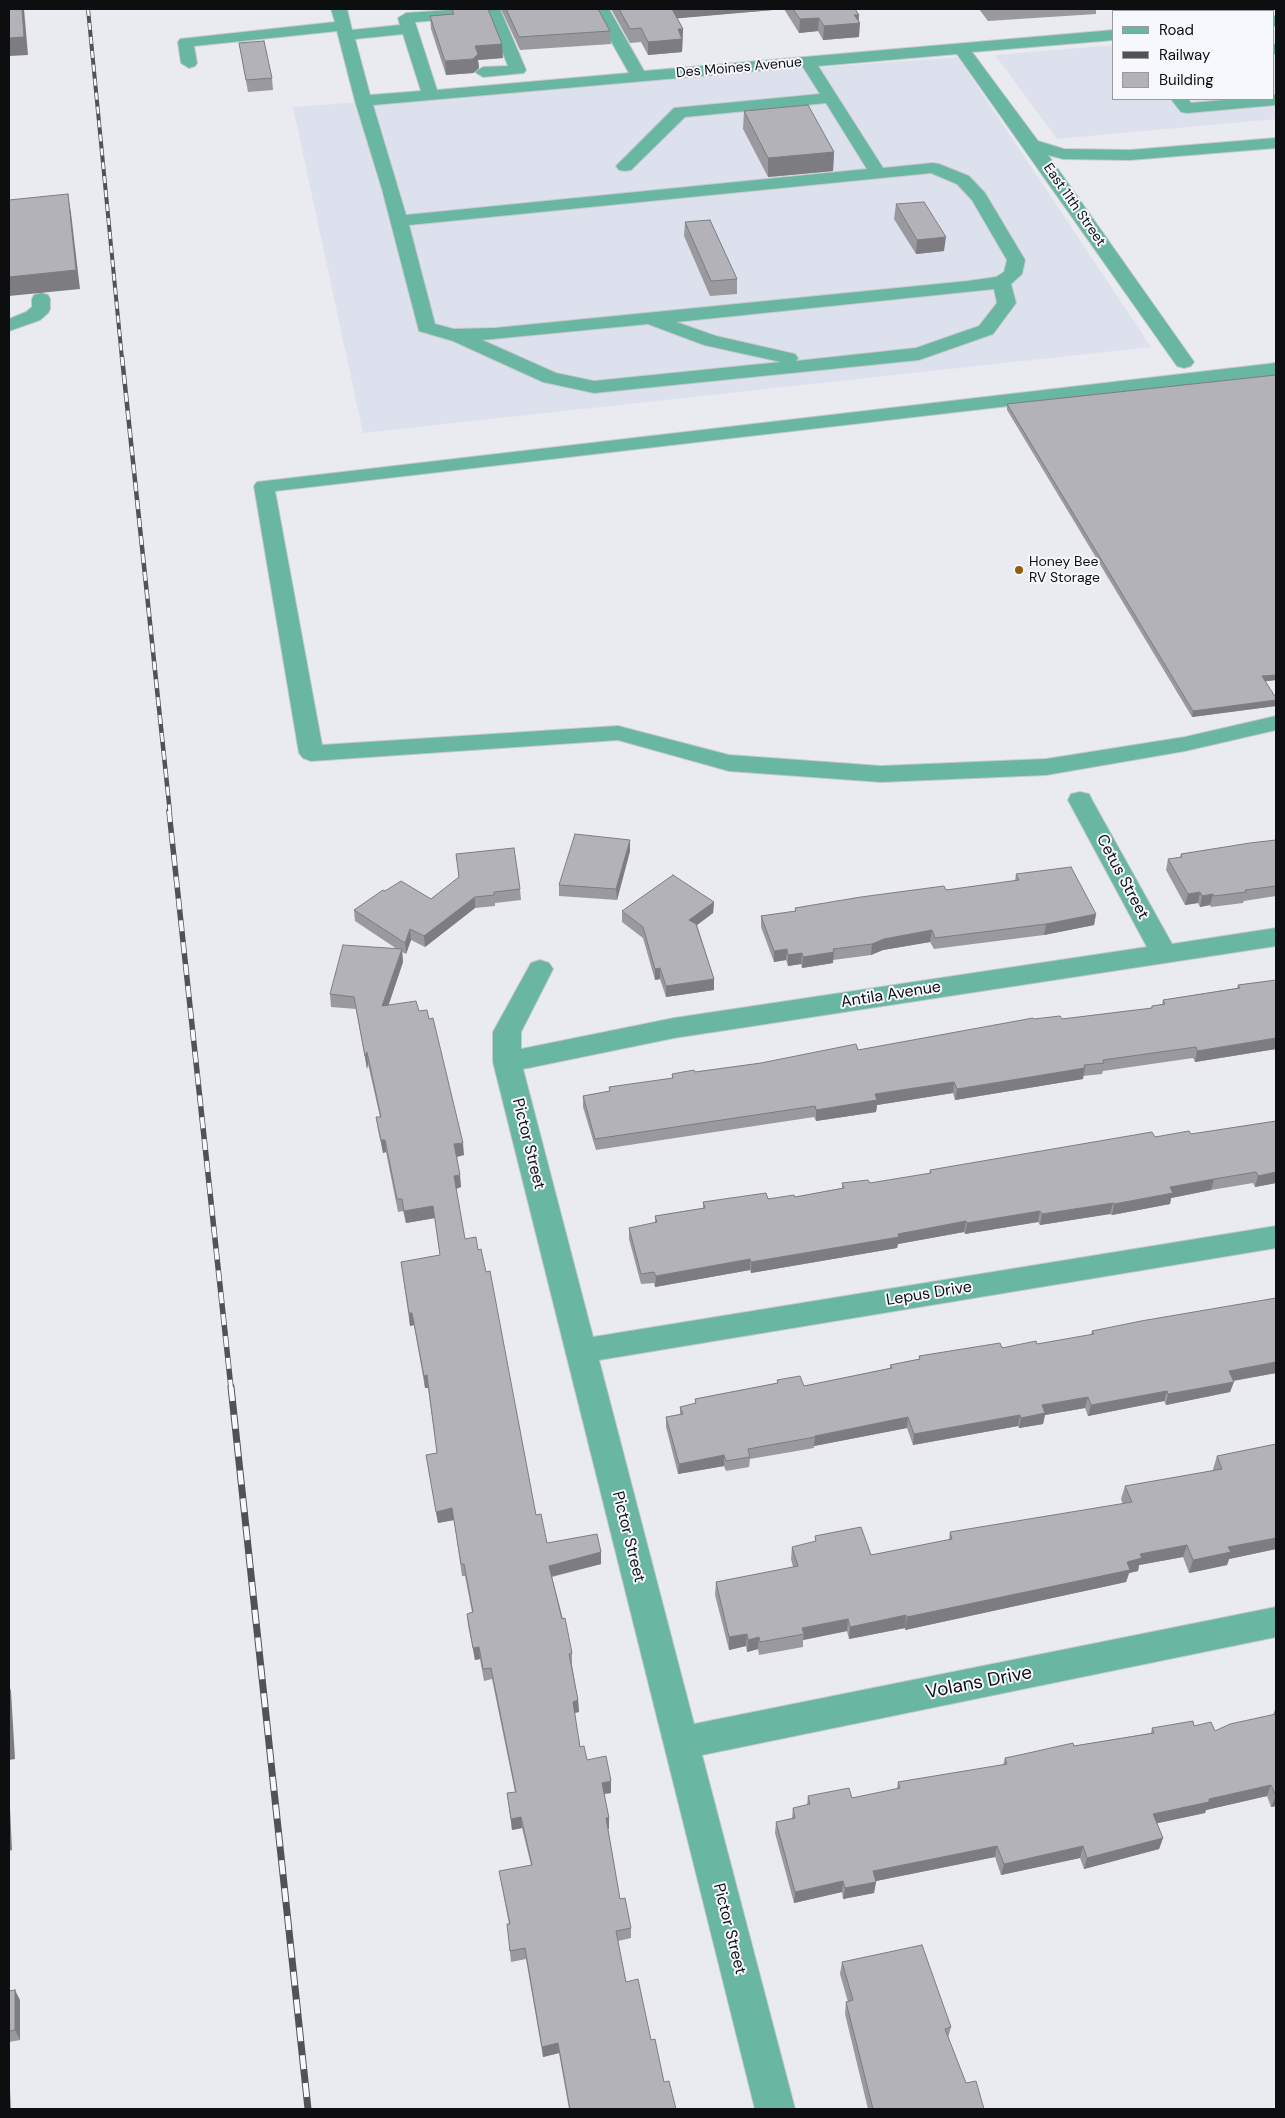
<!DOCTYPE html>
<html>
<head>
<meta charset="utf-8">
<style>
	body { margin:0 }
	#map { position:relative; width:1285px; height:2118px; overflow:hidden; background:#e9ebf0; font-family:"DM Sans",sans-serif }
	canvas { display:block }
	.frame { position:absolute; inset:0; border:10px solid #0d0e10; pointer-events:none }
	.legend { position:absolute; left:1112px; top:10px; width:162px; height:90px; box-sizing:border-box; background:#f6f8fe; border:1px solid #999a9f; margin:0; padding:6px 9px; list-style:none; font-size:15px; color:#0d0e10 }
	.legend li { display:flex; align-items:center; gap:10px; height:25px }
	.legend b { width:25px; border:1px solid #999a9f }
</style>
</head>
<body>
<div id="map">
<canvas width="1285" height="2118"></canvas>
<div class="frame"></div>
<ul class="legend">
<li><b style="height:6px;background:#69b6a2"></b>Road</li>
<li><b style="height:6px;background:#505255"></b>Railway</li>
<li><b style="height:14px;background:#b3b2b8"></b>Building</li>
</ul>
</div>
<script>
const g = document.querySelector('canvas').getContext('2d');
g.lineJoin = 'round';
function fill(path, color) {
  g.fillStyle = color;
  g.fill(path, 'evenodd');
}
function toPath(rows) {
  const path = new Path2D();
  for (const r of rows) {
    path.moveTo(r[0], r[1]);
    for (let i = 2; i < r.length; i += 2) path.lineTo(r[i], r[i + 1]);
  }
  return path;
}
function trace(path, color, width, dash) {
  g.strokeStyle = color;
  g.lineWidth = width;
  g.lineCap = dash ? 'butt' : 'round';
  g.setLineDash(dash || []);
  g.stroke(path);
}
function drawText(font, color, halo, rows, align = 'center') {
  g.font = font + ' "DM Sans",sans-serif';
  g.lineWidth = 4;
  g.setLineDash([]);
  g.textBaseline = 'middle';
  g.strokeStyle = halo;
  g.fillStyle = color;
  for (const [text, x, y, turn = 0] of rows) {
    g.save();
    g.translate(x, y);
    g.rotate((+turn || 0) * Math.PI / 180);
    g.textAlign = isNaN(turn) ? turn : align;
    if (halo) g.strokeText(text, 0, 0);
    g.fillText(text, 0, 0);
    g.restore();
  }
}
fill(toPath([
	[1274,31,1276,31,1276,119,1057,139,995,55,1114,45,1114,99,1274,99],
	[958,57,1151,347,363,433,293,107]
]), '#dde1ee');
const minor = toPath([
	[331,9,347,9,352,30,400,25,398,18,406,13,464,9,500,9,526,70,524,73,483,77,475,72,483,67,508,66,488,16,415,22,437,90,629,73,593,9,609,9,644,71,1114,30,1114,40,972,52,1038,141,1064,149,1130,150,1276,138,1276,148,1130,160,1063,159,1048,155,1194,362,1191,366,1184,368,1177,366,957,54,818,66,883,168,933,163,939,164,969,176,985,193,1025,260,1022,274,1011,284,1016,303,993,334,919,360,594,393,543,382,453,341,419,331,382,189,355,101,337,31,194,46,197,63,195,66,189,68,181,63,178,42,180,39,335,22,331,9],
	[403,34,421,91,370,95,355,39,403,34],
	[803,67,820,94,674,108,616,166,619,170,625,171,631,170,685,117,826,103,867,169,406,215,373,105,803,67],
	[931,173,957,184,972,200,1007,260,1004,272,996,277,968,281,495,328,454,329,435,324,409,225,931,173],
	[994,289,997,303,979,326,916,348,796,361,798,358,795,354,716,336,676,322,994,289],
	[648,324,704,345,781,362,594,381,556,373,482,340,648,324],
	[1209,9,1225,9,1227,11,1211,11,1209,9],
	[1274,16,1276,16,1276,26,1274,26,1274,16],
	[1274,44,1276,44,1276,54,1274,54,1274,44],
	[1274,95,1276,95,1276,105,1187,113,1181,112,1171,99,1188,99,1191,103,1235,99,1274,99,1274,95],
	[41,293,48,295,50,299,50,309,48,313,40,320,9,331,9,319,26,312,32,307,32,299,34,295,41,293],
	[1276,363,1276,375,275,491,322,745,618,726,729,755,881,766,1046,759,1185,737,1276,716,1276,730,1185,751,1046,775,881,782,729,771,618,740,311,761,303,758,299,753,254,486,257,482,1276,363],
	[1080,792,1089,794,1092,800,1172,944,1276,928,1276,946,674,1038,523,1069,593,1337,1276,1226,1276,1248,599,1360,694,1724,1276,1607,1276,1637,702,1755,795,2109,755,2109,493,1062,493,1032,531,963,540,960,549,963,553,969,521,1032,521,1049,674,1018,1147,947,1068,800,1071,794,1080,792]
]);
trace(minor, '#c6c8cc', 2);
fill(minor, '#69b6a2');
const railFar3 = toPath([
	[88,9,122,359]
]);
const railFar2 = toPath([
	[122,357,170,813]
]);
const railFar1 = toPath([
	[169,811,231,1388]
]);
const rail = toPath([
	[231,1387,308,2109]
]);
trace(railFar3, '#505255', 4);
trace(railFar2, '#505255', 4.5);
trace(railFar1, '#505255', 5.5);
trace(rail, '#505255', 7);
trace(railFar3, '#f6f8fe', 2.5, [7]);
trace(railFar2, '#f6f8fe', 3, [9]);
trace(railFar1, '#f6f8fe', 4, [11]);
trace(rail, '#f6f8fe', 5, [14]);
fill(toPath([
	[452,9,488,9,503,58,478,60,479,68,473,73,446,75,431,29,430,16,452,14],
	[501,9,598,9,610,31,611,44,520,50],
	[611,9,855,9,859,15,859,37,823,40,818,31,799,33,784,9,677,18,683,29,682,52,648,55,641,42,630,43],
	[979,9,1096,9,1096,14,988,21],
	[239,43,272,78,273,90,248,92],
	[744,111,834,152,833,171,768,177,743,129],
	[896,204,944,251,916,254,894,219],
	[685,222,737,279,737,294,710,296,684,236],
	[1276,375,1276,680,1265,681,1276,706,1192,717,1007,410,1007,404],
	[630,840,630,851,617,900,559,896,559,885],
	[1276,840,1276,896,1244,901,1243,903,1211,907,1210,905,1200,907,1198,903,1185,905,1166,870,1168,859,1180,858,1181,854],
	[456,854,520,889,521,900,495,903,495,906,475,908,425,947,411,940,406,954,402,952,403,962,388,1005,464,1155,457,1157,461,1187,456,1188,465,1239,478,1250,536,1515,547,1543,601,1552,601,1564,552,1577,572,1653,572,1665,578,1700,579,1712,574,1713,580,1747,587,1760,611,1793,604,1794,609,1818,609,1829,608,1829,620,1899,631,1928,631,1938,618,1941,626,1982,651,2040,664,2082,676,2109,569,2109,559,2053,543,2057,526,1959,511,1962,507,1924,509,1924,501,1882,499,1871,531,1865,522,1828,512,1830,507,1793,515,1792,492,1679,484,1681,480,1659,475,1660,468,1625,467,1614,472,1612,465,1576,462,1576,454,1520,438,1523,426,1455,437,1453,428,1388,425,1388,414,1325,410,1326,401,1262,440,1255,435,1218,406,1223,403,1211,398,1212,386,1152,383,1153,378,1130,376,1117,380,1117,368,1064,367,1069,356,1009,331,1007,330,994,397,949,355,921,354,910,385,891,431,899,459,878],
	[1016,874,1096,914,1094,925,1044,935,934,949,930,942,883,950,871,955,833,960,833,963,802,968,801,964,788,966,786,960,774,962,761,927,761,916,795,911,795,908,946,890,1015,881],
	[714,902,713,913,697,925,714,979,714,990,666,997,660,979,655,980,643,938,622,922,622,911],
	[1276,980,1276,1049,1195,1062,1193,1058,1103,1071,1102,1074,1083,1076,1083,1079,955,1100,953,1093,877,1105,876,1112,816,1121,814,1117,596,1150,583,1107,583,1096,609,1091,609,1087,672,1079,672,1074,695,1072,858,1050,1034,1019,1062,1019,1151,1008,1152,1006,1162,1005,1163,1000,1237,988,1238,985],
	[1276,1121,1276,1183,1255,1187,1253,1183,1211,1190,1171,1198,1170,1204,1112,1215,1110,1214,1040,1225,1038,1222,965,1234,964,1232,898,1244,897,1248,751,1273,750,1270,655,1287,654,1283,641,1284,629,1239,629,1228,655,1223,655,1216,703,1208,703,1202,795,1197,842,1188,842,1183,870,1183,929,1174,930,1170,1155,1137,1191,1134],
	[1276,1298,1276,1373,1233,1381,1230,1392,1166,1405,1164,1401,1088,1416,1085,1408,1045,1415,1043,1424,1019,1428,1018,1426,913,1445,907,1428,814,1446,814,1448,750,1459,749,1467,726,1471,724,1466,678,1474,666,1427,666,1417,680,1414,680,1407,695,1404,695,1399,777,1383,777,1380,804,1386,890,1368,890,1365,919,1359,919,1356,1037,1344,1091,1335,1092,1331],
	[1276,1444,1276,1549,1229,1559,1227,1565,1189,1573,1183,1557,1139,1565,1138,1571,1129,1573,1126,1582,905,1630,905,1628,849,1639,847,1631,803,1640,803,1647,759,1655,758,1649,747,1652,746,1646,729,1650,715,1595,716,1582,793,1567,791,1559,792,1547,815,1542,815,1536,871,1555,949,1540,950,1532,1123,1504,1121,1499,1125,1486,1213,1471,1213,1469,1217,1456],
	[1276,1707,1276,1806,1271,1807,1267,1796,1206,1810,1205,1813,1157,1823,1163,1838,1159,1849,1084,1869,1080,1858,1001,1875,995,1857,876,1881,874,1893,843,1899,842,1892,794,1903,775,1833,776,1822,792,1818,793,1808,807,1805,808,1796,852,1798,897,1789,898,1782,1003,1765,1005,1758,1074,1746,1151,1733,1152,1728,1194,1726,1215,1731,1273,1715],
	[842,1962,951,2027,948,2038,966,2083,984,2109,868,2109,845,2014,846,2002,848,2002,840,1974],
	[9,1991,20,2000,20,2040,9,2042]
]), '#9a999e');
fill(toPath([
	[22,9,24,9,28,55,9,56,9,38],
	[670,9,785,9,670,19],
	[854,15,859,15,858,23,860,23,859,37,823,40,824,26],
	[819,18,818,31,799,33,800,19],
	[678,29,683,29,682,52,648,55,648,42],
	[502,44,503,58,478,60,479,68,473,73,446,75,445,61,475,46],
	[834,152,833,171,768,177,768,158],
	[68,194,71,213,80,289,9,296,9,277],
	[946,237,944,251,916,254,917,240],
	[1276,675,1276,680,1261,682,1262,676],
	[1276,700,1276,706,1192,717,1193,711],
	[630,840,630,851,617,900,616,889],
	[1200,892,1198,903,1185,905,1188,894],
	[1213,894,1210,905,1200,907,1202,896],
	[475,897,475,908,425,947,424,936],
	[714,902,713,913,689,931,689,920],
	[1096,914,1094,925,1044,935,1046,924],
	[410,929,411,940,406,954,405,943],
	[932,930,930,942,883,950,871,955,872,944,884,939],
	[402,949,403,962,384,1019,382,1006],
	[787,949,786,960,774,962,774,951],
	[834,952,833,963,802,968,803,957],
	[802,953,801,964,788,966,788,955],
	[660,968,660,979,655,980,655,969],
	[714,979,714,990,666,997,666,986],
	[1276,1038,1276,1049,1195,1062,1197,1051],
	[367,1052,368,1064,367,1069,365,1056],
	[1085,1068,1083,1079,955,1100,957,1089],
	[954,1082,953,1093,877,1105,876,1112,816,1121,816,1110,875,1094],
	[381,1140,385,1140,386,1152,383,1153],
	[463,1143,464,1155,455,1157,454,1144],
	[1276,1172,1276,1183,1255,1187,1258,1176],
	[460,1175,461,1187,456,1189,454,1176],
	[1214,1179,1211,1190,1171,1198,1170,1204,1112,1215,1114,1204,1170,1187],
	[1113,1203,1110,1214,1040,1225,1042,1214],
	[433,1206,435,1218,406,1223,404,1211],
	[1040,1211,1038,1222,965,1234,967,1223],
	[966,1221,964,1232,898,1244,897,1248,751,1273,751,1262],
	[750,1259,750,1270,655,1287,656,1276],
	[409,1313,412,1313,414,1325,410,1326],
	[1276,1362,1276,1373,1226,1382,1229,1371],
	[427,1375,428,1388,425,1388,424,1376],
	[1234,1382,1230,1392,1166,1405,1168,1394],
	[1167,1391,1164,1401,1088,1416,1091,1405],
	[1088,1397,1085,1408,1045,1415,1043,1424,1019,1428,1021,1418,1042,1405],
	[1020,1415,1018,1426,913,1445,914,1434],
	[908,1417,907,1428,814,1446,815,1436],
	[724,1455,724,1466,678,1474,679,1464],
	[452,1508,454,1520,438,1523,436,1512],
	[1276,1538,1276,1549,1229,1559,1227,1565,1189,1573,1193,1560,1228,1547],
	[1187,1545,1183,1557,1139,1565,1138,1571,1129,1573,1126,1582,905,1630,907,1617,1127,1562,1140,1554],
	[601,1552,601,1564,549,1577,549,1566],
	[906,1615,905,1628,849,1639,850,1627],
	[848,1619,847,1631,803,1640,804,1634,802,1628],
	[747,1634,746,1646,729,1650,729,1637],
	[759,1637,758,1649,747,1652,748,1640],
	[479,1647,480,1659,475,1660,473,1648],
	[9,1685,11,1691,15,1759,9,1760],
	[578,1700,579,1712,573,1713,573,1702],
	[611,1781,611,1793,602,1794,602,1783],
	[1271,1785,1267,1796,1206,1810,1205,1813,1149,1825,1153,1814,1209,1799],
	[9,1787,12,1850,9,1851],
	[1276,1796,1276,1806,1271,1807],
	[521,1817,522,1828,512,1830,511,1819],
	[606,1818,609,1818,609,1829,606,1829],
	[1163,1838,1159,1849,1084,1869,1087,1858],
	[997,1846,995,1857,871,1882,873,1871],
	[1083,1846,1080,1858,1001,1875,1004,1864],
	[843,1881,842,1892,794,1903,795,1892],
	[876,1882,874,1893,843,1899,845,1888],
	[15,1990,20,2000,20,2040,15,2030],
	[558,2043,559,2053,543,2057,542,2047],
	[9,2071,11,2109,9,2109]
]), '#7d7d81');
const building = toPath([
	[9,9,22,9,24,37,9,38,9,9],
	[452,9,488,9,502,44,475,46,478,54,473,59,445,61,430,16,454,14,452,9],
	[506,9,598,9,610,31,519,37,506,9],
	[619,9,672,9,683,29,678,29,682,39,648,42,641,28,630,29,619,9],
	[793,9,855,9,859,15,854,15,860,23,824,26,819,18,800,19,793,9],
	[264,41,272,78,246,80,239,43,264,41],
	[808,105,834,152,768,158,744,111,808,105],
	[68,194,76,270,9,277,9,200,68,194],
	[924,202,946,237,917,240,896,204,924,202],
	[710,220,737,279,711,281,685,222,710,220],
	[1276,375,1276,675,1262,676,1276,698,1276,700,1193,711,1007,404,1276,375],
	[575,834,630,840,616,889,559,885,575,834],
	[1276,840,1276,886,1245,890,1246,892,1214,896,1213,894,1202,896,1200,892,1188,894,1168,859,1182,857,1181,854,1250,843,1276,840],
	[514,848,520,889,494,892,494,895,475,897,424,936,410,929,405,943,354,910,383,890,385,891,401,881,431,899,459,877,456,854,514,848],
	[1071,867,1096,914,1046,924,935,938,932,930,884,939,872,944,833,949,834,952,803,957,802,953,788,955,787,949,774,951,761,916,796,911,795,908,861,897,944,886,946,890,1019,880,1016,874,1071,867],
	[673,875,714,902,689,920,696,924,714,979,666,986,660,968,655,969,643,927,622,911,673,875],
	[343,945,402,949,382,1006,416,1001,419,1011,427,1010,429,1019,433,1018,463,1143,454,1144,460,1175,454,1176,465,1239,476,1237,478,1250,481,1249,486,1272,490,1271,536,1515,541,1514,547,1543,597,1534,601,1552,549,1566,562,1619,565,1618,572,1653,569,1654,578,1700,573,1702,580,1747,584,1746,587,1760,606,1756,611,1781,602,1783,609,1818,606,1818,620,1899,625,1898,631,1928,616,1931,626,1982,638,1979,651,2040,655,2039,664,2082,669,2081,676,2109,570,2109,558,2043,542,2047,525,1948,510,1951,507,1924,510,1924,499,1871,532,1865,521,1817,511,1819,507,1793,516,1792,491,1668,483,1669,479,1647,473,1648,467,1614,473,1612,464,1564,461,1564,452,1508,436,1512,426,1455,437,1453,427,1375,424,1376,412,1313,409,1313,401,1262,440,1255,433,1206,404,1211,402,1199,397,1199,385,1140,381,1140,376,1117,381,1117,367,1052,365,1056,354,997,330,994,343,945],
	[1276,980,1276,1038,1197,1051,1196,1047,1103,1060,1104,1063,1084,1065,1085,1068,957,1089,954,1082,875,1094,877,1100,816,1110,815,1106,595,1139,583,1096,610,1091,609,1087,673,1078,672,1074,694,1070,695,1072,761,1063,856,1044,858,1050,1033,1018,1034,1019,1060,1016,1062,1019,1152,1008,1152,1006,1165,1004,1163,1000,1240,988,1238,985,1276,980],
	[1276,1121,1276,1172,1258,1176,1256,1172,1214,1179,1170,1187,1173,1193,1114,1204,1113,1203,1042,1214,1040,1211,967,1223,966,1221,898,1234,899,1237,751,1262,750,1259,656,1276,654,1272,641,1274,629,1228,657,1222,655,1216,705,1208,703,1202,766,1193,768,1199,794,1195,795,1197,844,1188,842,1183,868,1180,870,1183,931,1173,930,1170,1152,1132,1155,1137,1189,1131,1191,1134,1276,1121],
	[1276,1298,1276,1362,1229,1371,1234,1382,1168,1394,1167,1391,1091,1405,1088,1397,1042,1405,1045,1413,1021,1418,1020,1415,914,1434,908,1417,815,1436,815,1437,748,1449,750,1457,726,1461,724,1455,679,1464,666,1417,683,1414,680,1407,696,1403,695,1399,778,1383,777,1380,800,1376,804,1386,892,1368,890,1365,920,1359,919,1356,1000,1343,1002,1348,1036,1341,1037,1344,1094,1334,1092,1331,1141,1321,1276,1298],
	[1276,1444,1276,1538,1228,1547,1231,1552,1193,1560,1187,1545,1140,1554,1142,1558,1127,1562,1130,1570,907,1617,906,1615,850,1627,848,1619,802,1628,804,1634,760,1642,759,1637,748,1640,747,1634,729,1637,716,1582,798,1566,792,1547,816,1541,815,1536,861,1527,871,1555,952,1539,950,1532,1132,1502,1125,1486,1222,1469,1217,1456,1276,1444],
	[1276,1714,1276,1796,1271,1785,1209,1799,1209,1802,1153,1814,1163,1838,1087,1858,1083,1846,1004,1864,997,1846,873,1871,876,1882,845,1888,843,1881,795,1892,776,1822,795,1818,793,1808,810,1804,808,1796,849,1788,852,1798,900,1788,898,1782,1007,1764,1005,1758,1024,1754,1073,1743,1074,1746,1154,1733,1152,1728,1193,1721,1194,1726,1211,1722,1215,1731,1230,1724,1276,1714],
	[9,1717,10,1747,9,1748,9,1717],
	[922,1945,951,2027,945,2029,966,2083,976,2081,984,2109,873,2109,846,2002,853,2000,842,1962,922,1945],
	[15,1990,15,2030,9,2031,9,1991,15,1990]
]);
fill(building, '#b3b2b8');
trace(building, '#7d7d81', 1);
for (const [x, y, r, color] of [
	[1019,570,5,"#905d0c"]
]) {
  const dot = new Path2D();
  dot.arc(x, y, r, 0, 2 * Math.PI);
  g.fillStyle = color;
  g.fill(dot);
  trace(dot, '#f6f8fe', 2);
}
drawText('14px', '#0d0e10', '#f6f8fe', [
	["Des Moines Avenue",739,68,-5],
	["East 11th Street",1074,205,55]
]);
drawText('14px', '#0d0e10', '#f6f8fe', [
	["Honey Bee",1029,562],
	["RV Storage",1029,578]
], 'left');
drawText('16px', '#0d0e10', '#f6f8fe', [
	["Cetus Street",1122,877,62],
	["Antila Avenue",891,995,-9],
	["Pictor Street",528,1144,76],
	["Lepus Drive",929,1294,-9],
	["Pictor Street",628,1537,76],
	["Pictor Street",729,1929,76]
]);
drawText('19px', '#0d0e10', '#f6f8fe', [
	["Volans Drive",979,1683,-11]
]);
</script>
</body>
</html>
